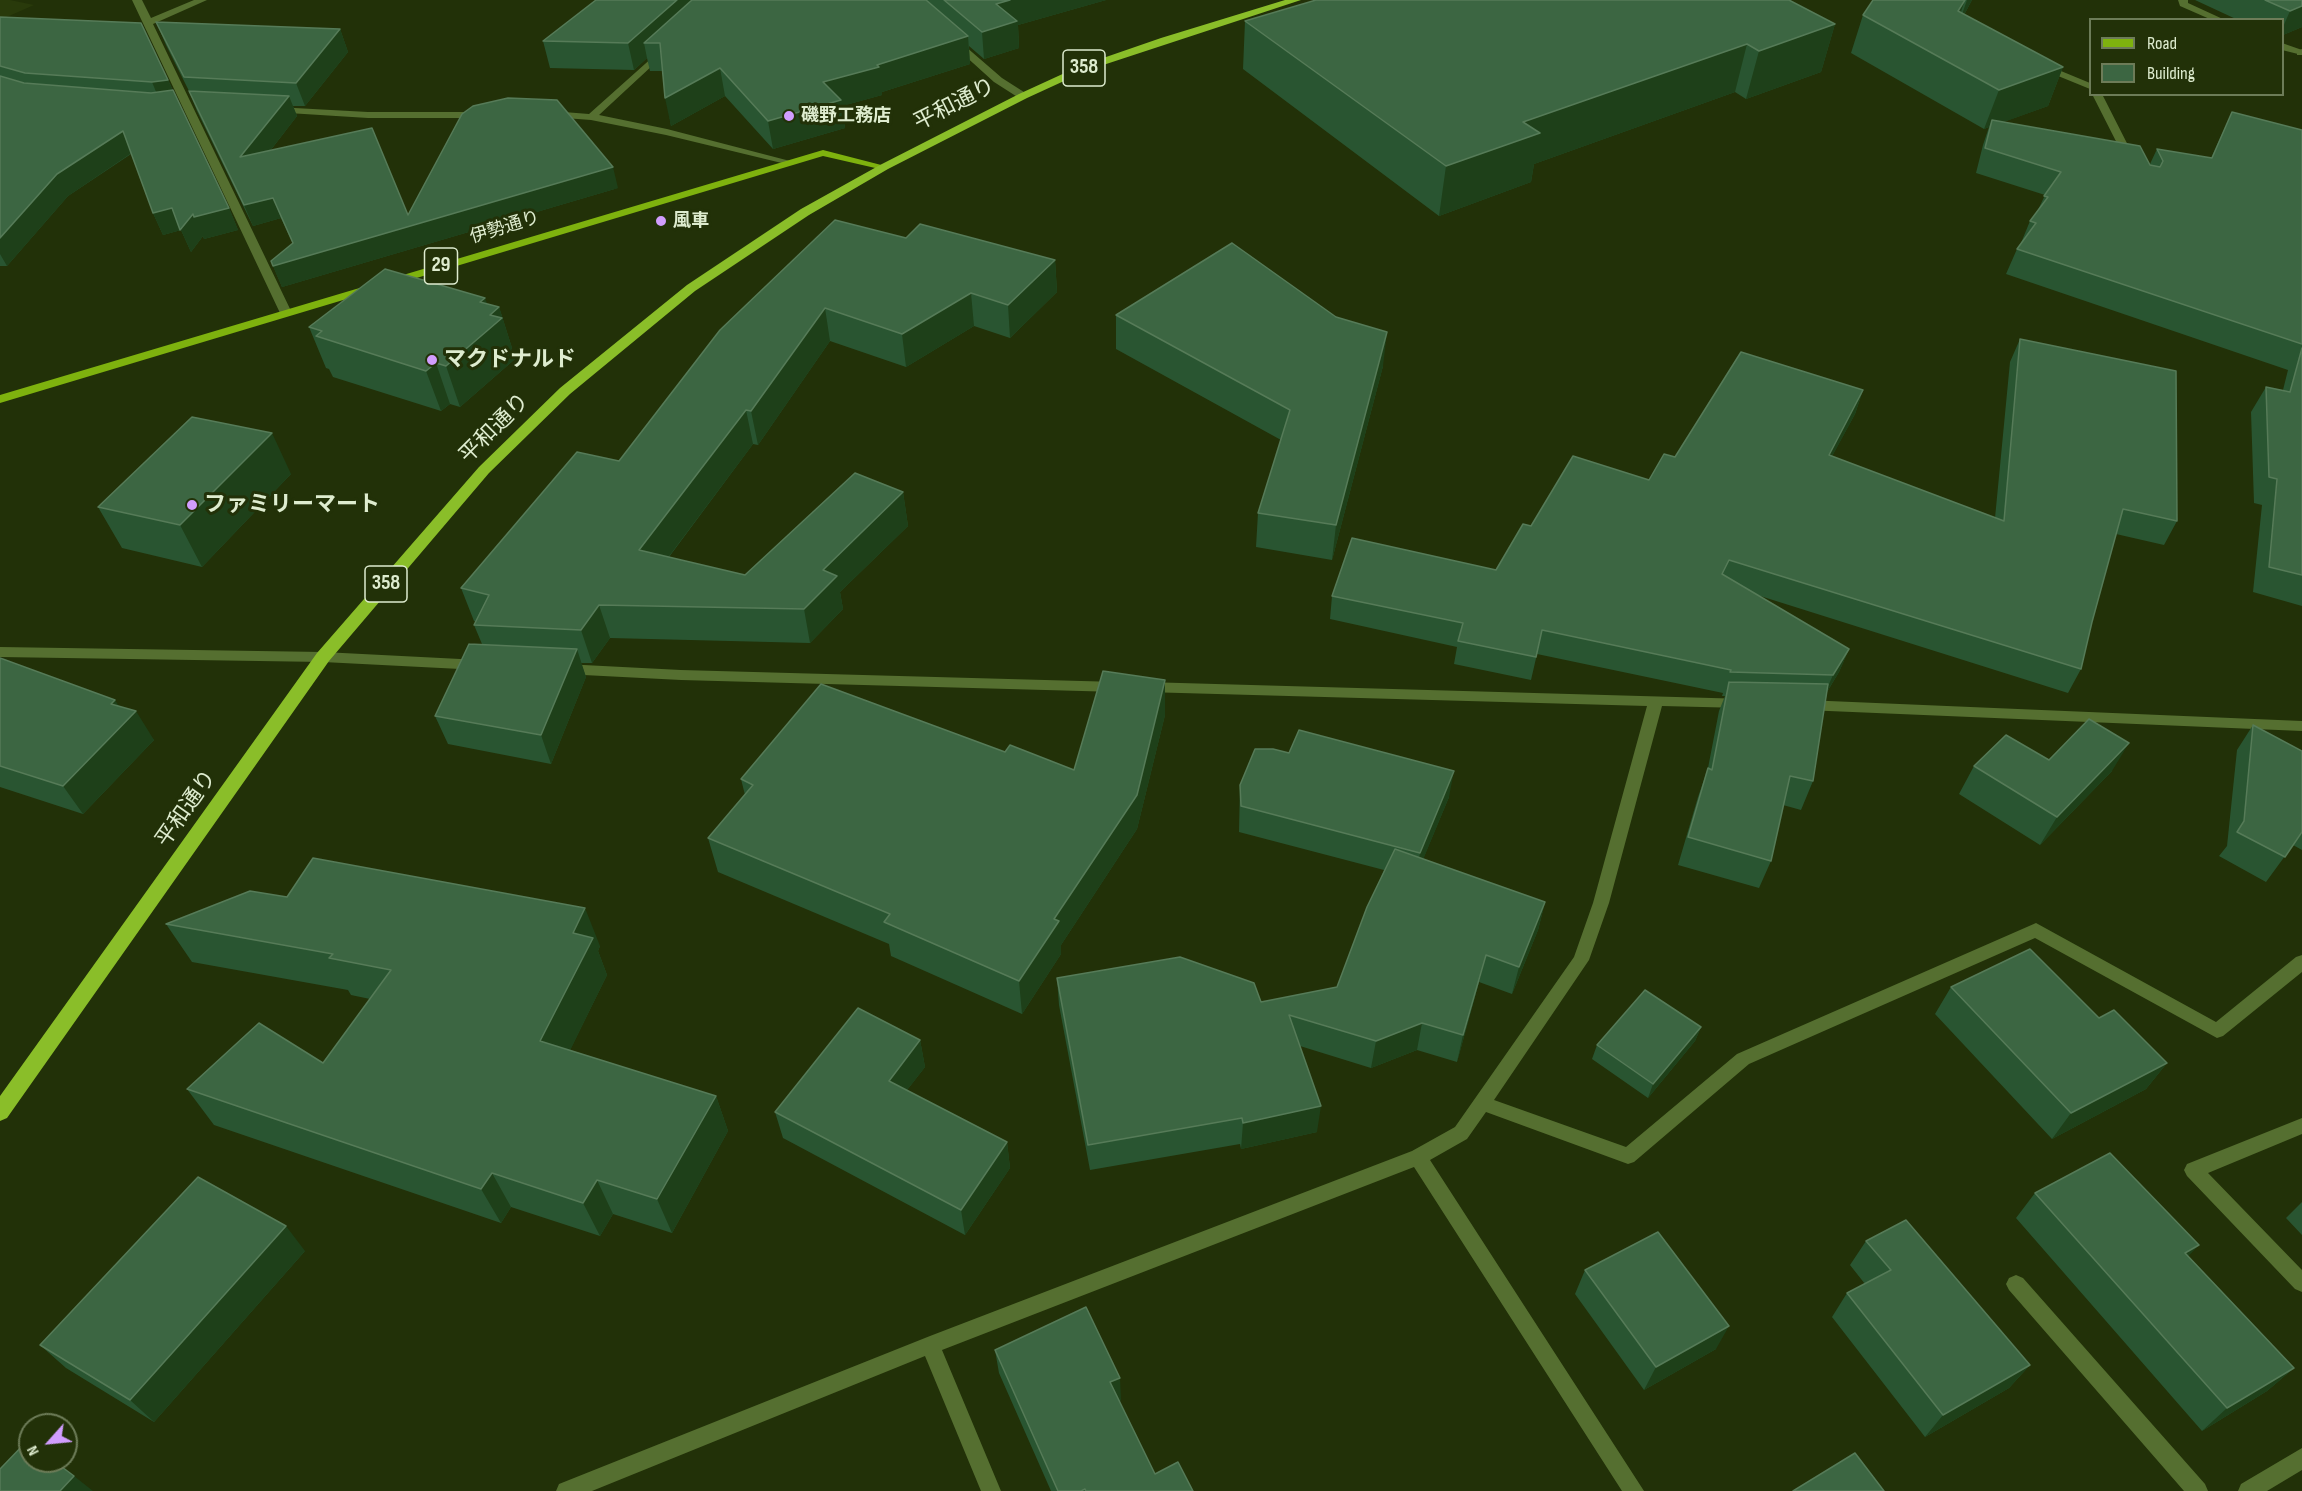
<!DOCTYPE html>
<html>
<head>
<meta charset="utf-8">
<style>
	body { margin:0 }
	#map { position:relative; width:2302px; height:1491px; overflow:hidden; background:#223108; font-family:"Sofia Sans Condensed",sans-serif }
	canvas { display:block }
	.legend { position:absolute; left:2089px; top:18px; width:195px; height:78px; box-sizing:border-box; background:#223108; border:2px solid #6d7c58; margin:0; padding:8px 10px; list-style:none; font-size:18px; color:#deeccf }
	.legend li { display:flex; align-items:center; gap:12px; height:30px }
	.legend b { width:30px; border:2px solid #6d7c58 }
	.north { position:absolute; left:18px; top:1413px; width:60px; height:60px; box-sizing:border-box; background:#223108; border:2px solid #6d7c58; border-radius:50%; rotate:243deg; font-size:16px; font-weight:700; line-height:24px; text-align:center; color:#deeccf }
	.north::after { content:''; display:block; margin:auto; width:21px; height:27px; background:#d19dfe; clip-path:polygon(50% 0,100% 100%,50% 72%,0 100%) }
</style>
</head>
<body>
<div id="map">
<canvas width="2302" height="1491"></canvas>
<ul class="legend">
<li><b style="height:8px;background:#7eb20e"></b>Road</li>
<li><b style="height:16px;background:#3c6642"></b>Building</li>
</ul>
<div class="north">N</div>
</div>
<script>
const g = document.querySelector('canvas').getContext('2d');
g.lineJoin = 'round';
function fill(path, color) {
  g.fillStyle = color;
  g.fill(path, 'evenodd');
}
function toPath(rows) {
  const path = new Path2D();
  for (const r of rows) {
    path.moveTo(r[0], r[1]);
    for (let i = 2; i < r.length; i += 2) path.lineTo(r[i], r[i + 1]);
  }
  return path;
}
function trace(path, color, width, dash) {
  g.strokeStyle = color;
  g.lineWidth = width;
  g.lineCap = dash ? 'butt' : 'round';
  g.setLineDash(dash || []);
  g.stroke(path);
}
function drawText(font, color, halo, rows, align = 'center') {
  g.font = font + ' "Sofia Sans Condensed","Noto Sans JP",sans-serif';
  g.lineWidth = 6;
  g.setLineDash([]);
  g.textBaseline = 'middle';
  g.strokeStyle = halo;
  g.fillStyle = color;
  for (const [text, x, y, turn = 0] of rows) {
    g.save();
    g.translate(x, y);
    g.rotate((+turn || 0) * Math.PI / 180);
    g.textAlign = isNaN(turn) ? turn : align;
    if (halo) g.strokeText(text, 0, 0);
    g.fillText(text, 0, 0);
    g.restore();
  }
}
fill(toPath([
	[0,0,10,0,34,5,0,20]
]), '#293a0b');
fill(toPath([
	[2178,0,2188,0,2188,3,2225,20,2212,20,2180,6,2178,0],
	[952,40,958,40,1002,78,1027,94,1027,98,1019,98,994,82,952,44,952,40],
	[2282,43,2302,50,2302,55,2282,50,2282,43],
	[664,47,669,50,667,52,599,115,667,129,790,161,790,165,666,135,591,120,551,117,546,114,551,111,589,114,664,47],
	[276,107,368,112,479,112,484,115,479,118,368,118,272,112,272,108,276,107]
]), '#556f30');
fill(toPath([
	[132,0,142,0,151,18,194,0,207,0,153,24,292,313,290,315,282,315,280,313,132,0],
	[2302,49,2302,55,2297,55,2297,51,2302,49],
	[2044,64,2090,83,2090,89,2041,69,2039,67,2044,64],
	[2092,94,2102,94,2136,161,2135,163,2127,163,2126,161,2092,94],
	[0,647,323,652,480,660,487,665,480,670,323,662,0,657,0,647],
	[564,664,681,670,1118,682,1125,687,1118,692,681,680,564,674,557,669,564,664],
	[1145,682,1747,699,1749,703,1742,708,1662,706,1609,903,1589,960,1494,1100,1626,1147,1737,1054,2036,923,2216,1022,2296,957,2302,955,2302,972,2223,1036,2217,1038,2035,938,1749,1064,1634,1162,1628,1164,1486,1112,1467,1139,1430,1160,1644,1491,1622,1491,1414,1167,942,1350,1001,1491,981,1491,925,1356,592,1491,556,1491,559,1484,930,1336,1412,1151,1455,1127,1574,957,1593,903,1647,706,1145,692,1138,687,1145,682],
	[1805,700,2302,721,2302,731,1805,710,1798,705,1805,700],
	[2302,1118,2302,1134,2208,1173,2302,1270,2302,1292,2295,1289,2187,1176,2184,1170,2187,1164,2302,1118],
	[2016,1275,2023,1278,2205,1484,2208,1491,2184,1491,2009,1290,2006,1284,2009,1278,2016,1275],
	[2302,1448,2302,1470,2267,1491,2238,1491,2241,1484,2302,1448]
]), '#556f30');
fill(toPath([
	[823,150,889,167,884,170,823,156,0,403,0,395,823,150]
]), '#7eb20e');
fill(toPath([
	[1285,0,1301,0,1088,70,1027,98,888,169,809,215,695,291,570,394,489,473,329,661,7,1118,0,1121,0,1096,317,653,479,467,560,388,687,285,801,209,880,165,1019,94,1080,66,1161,38,1285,0]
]), '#8abe29');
fill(toPath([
	[596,0,1106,0,1018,25,1019,48,984,59,969,46,970,64,882,92,882,95,842,106,845,128,773,149,725,96,671,126,662,71,650,71,647,58,634,70,550,68,543,41],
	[1873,0,1972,0,1964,15,2063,67,2048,106,2003,122,2150,164,2157,149,2211,158,2232,112,2302,130,2302,606,2253,592,2262,505,2254,503,2251,412,2266,387,2283,390,2288,370,2006,274,2017,249,2021,243,2030,221,2038,210,2045,195,1976,173,1983,145,1989,127,1984,129,1851,53,1863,15],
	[2195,0,2302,0,2302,27,2283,35,2283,20,2238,20],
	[0,17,141,23,229,208,238,230,204,239,203,236,191,252,181,230,163,235,153,213,131,154,68,196,7,266,0,266],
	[1245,21,1835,24,1821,72,1746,99,1735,92,1534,164,1531,182,1439,216,1243,69],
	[156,22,340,29,348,52,305,106,293,106,297,116,270,151,408,215,618,188,282,287,271,261,293,244,281,218,253,226,197,111,189,91,166,45],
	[906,238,1055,260,1057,292,1010,338,974,326,906,367,830,341,758,445,753,444,669,557,745,575,903,492,908,526,840,592,843,609,810,643,610,638,592,663,581,663,586,677,551,764,448,744,435,716,482,644,474,625,476,622,474,621,461,588,619,461],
	[487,304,499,307,512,348,511,349,515,359,460,407,450,404,441,411,333,377,329,369,326,368,309,327],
	[1116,315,1383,366,1332,560,1256,547,1258,513,1281,440,1116,349],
	[2020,339,2177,521,2164,545,2116,534,2092,622,2081,669,2068,693,1757,595,1849,649,1839,672,1827,692,1813,781,1801,810,1783,805,1771,861,1759,888,1678,865,1698,797,1708,768,1719,711,1725,696,1722,696,1723,693,1537,654,1531,680,1454,664,1457,647,1330,619,1332,596,1496,570,1531,526,1649,480,1675,457,1863,390,1855,414,1832,456,1995,518,2010,362],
	[291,474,202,567,122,548,98,507],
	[0,658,119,706,154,740,83,814,0,787],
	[1165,680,1165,715,1137,829,1061,945,1061,954,1022,1014,891,956,889,944,718,872,708,838,745,795,741,779,1005,752,1074,770],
	[2253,725,2302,751,2302,850,2293,845,2266,882,2219,856,2227,846,2237,750],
	[2049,760,2112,771,2040,845,1959,794,1974,766],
	[1240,785,1449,797,1423,859,1545,902,1538,930,1512,994,1479,982,1457,1062,1417,1050,1371,1068,1300,1046,1317,1132,1241,1149,1240,1144,1090,1170,1059,1005,1057,978,1261,1002,1337,987,1384,870,1239,832],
	[287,897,600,946,598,951,607,975,570,1050,716,1096,728,1131,672,1233,613,1214,600,1236,511,1207,501,1223,214,1125,187,1089,323,1063,370,999,351,995,348,990,192,962,166,924],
	[1951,987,2099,1018,2167,1063,2146,1089,2052,1139,1935,1014],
	[1701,1027,1695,1041,1648,1098,1592,1059,1597,1045],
	[920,1040,925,1067,907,1090,1007,1142,1010,1168,965,1235,783,1138,775,1112],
	[2035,1193,2188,1256,2294,1368,2267,1391,2202,1431,2016,1218],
	[2302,1202,2302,1235,2286,1218],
	[1866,1241,2030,1365,2009,1388,1925,1437,1832,1317,1847,1293,1865,1284,1850,1265],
	[305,1251,154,1422,66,1368,40,1345],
	[1585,1270,1716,1349,1644,1390,1575,1294],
	[995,1350,1121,1400,1119,1401,1155,1474,1193,1491,1051,1491,999,1373]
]), '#295531');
fill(toPath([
	[677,0,701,0,660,43,644,43,647,58,634,70,628,43],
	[1010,0,1106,0,1018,25,1019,48,984,59,982,32,996,4],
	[1965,0,1953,35,1958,11],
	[1967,0,1972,0,1958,26],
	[2302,6,2302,27,2283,35,2283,27,2290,11],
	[1835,24,1821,72,1746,99,1759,51],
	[340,29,348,52,305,106,296,83],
	[968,36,970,64,882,92,882,95,842,106,845,128,773,149,768,121,823,82],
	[1747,44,1735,92,1534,164,1531,182,1439,216,1446,166,1523,122],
	[2063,67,2048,106,1990,127,1992,120,1989,127,1984,129,1999,90],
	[720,68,725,96,671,126,665,98],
	[168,80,178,101,161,104,152,82],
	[289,96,297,116,249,178,240,157],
	[123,131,133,152,68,196,7,266,0,254,0,238,57,174],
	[613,167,618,188,282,287,273,266],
	[273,198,281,218,253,226,244,205],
	[172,208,193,214,229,208,238,230,204,239,203,236,191,252,181,230,163,235,153,213],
	[1055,260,1057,292,1010,338,1008,305],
	[971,293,974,326,906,367,902,334],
	[485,298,491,314,499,307,512,348,511,349,515,359,460,407,446,366,480,302],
	[825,308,830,341,758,445,751,411],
	[1387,332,1383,366,1332,560,1336,525],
	[436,363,450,404,441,411,426,371],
	[1863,390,1855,414,1820,479,1829,455],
	[746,410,753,444,649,583,639,550],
	[272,433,291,474,202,567,180,525],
	[903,492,908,526,840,592,843,609,810,643,804,609,823,570],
	[599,605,610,638,592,663,581,630],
	[577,649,586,677,551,764,541,735],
	[1849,649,1839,672,1823,698,1833,675],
	[1165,680,1165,715,1137,829,1061,945,1061,954,1022,1014,1019,981,1054,919],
	[115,700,128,720,136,711,154,740,83,814,63,786,111,704],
	[2129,743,2112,771,2040,845,2057,817],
	[1454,771,1449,797,1415,879,1420,853],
	[1545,902,1538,930,1512,994,1519,967],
	[585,908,600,946,598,951,607,975,557,1077,540,1041,573,933],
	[1486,955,1479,982,1457,1062,1463,1035],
	[1422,1023,1417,1050,1371,1068,1376,1041],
	[1701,1027,1695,1041,1648,1098,1653,1084],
	[920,1040,925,1067,894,1107,889,1081],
	[2167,1063,2146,1089,2052,1139,2071,1113],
	[716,1096,728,1131,672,1233,657,1199],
	[1321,1106,1317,1132,1241,1149,1243,1123],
	[1007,1142,1010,1168,965,1235,961,1210],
	[492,1173,511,1207,501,1223,481,1189],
	[597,1180,613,1214,600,1236,583,1203],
	[286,1226,305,1251,154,1422,130,1400],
	[2199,1245,2176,1269,2185,1253],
	[1729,1326,1716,1349,1644,1390,1656,1367],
	[2030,1365,2009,1388,1925,1437,1943,1415],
	[2294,1368,2267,1391,2202,1431,2227,1408],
	[1120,1378,1121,1400,1111,1405,1110,1382],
	[74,1476,93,1491,60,1491]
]), '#1e4019');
const building = toPath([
	[596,0,677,0,628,43,543,41,596,0],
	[692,0,926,0,968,36,877,65,879,67,823,82,841,100,768,121,720,68,665,98,660,43,644,43,692,0],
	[944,0,1010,0,996,4,1017,21,982,32,944,0],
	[1316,0,1789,0,1835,24,1759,51,1747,44,1523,122,1540,133,1446,166,1245,21,1316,0],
	[1873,0,1965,0,1958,11,2063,67,1999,90,1863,15,1873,0],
	[2265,0,2302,0,2302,6,2290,11,2265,0],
	[0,17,141,23,168,80,152,82,25,73,0,66,0,17],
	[156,22,340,29,296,83,184,77,156,22],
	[0,76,24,83,151,93,173,90,229,208,194,217,193,214,180,230,172,208,153,213,123,131,57,174,0,238,0,76],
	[189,91,289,96,240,157,372,128,408,215,462,114,473,106,508,98,557,100,613,167,273,266,271,261,293,243,273,198,244,205,189,91],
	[2232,112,2302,130,2302,344,2017,249,2036,223,2030,221,2048,197,2044,196,2061,172,1985,148,1992,120,2140,146,2150,165,2160,167,2163,161,2157,149,2212,158,2232,112],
	[835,220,906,238,920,224,1055,260,1008,305,971,293,902,334,825,308,751,411,746,410,639,550,745,575,855,473,903,492,823,570,837,576,804,609,599,605,581,630,474,625,489,595,461,588,577,452,619,461,720,330,835,220],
	[1232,243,1336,317,1387,332,1336,525,1258,513,1290,410,1116,315,1232,243],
	[385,269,485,298,480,302,499,307,490,315,502,318,446,366,436,363,426,371,316,336,322,331,309,327,385,269],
	[2020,339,2176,371,2177,521,2123,509,2092,622,2081,669,1729,560,1722,574,1849,649,1833,675,1730,672,1731,670,1542,630,1536,657,1458,641,1463,623,1332,596,1352,538,1496,570,1523,524,1531,526,1573,456,1649,480,1664,454,1675,457,1741,352,1863,390,1829,455,2004,521,2020,339],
	[2302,348,2302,575,2269,567,2277,479,2269,477,2266,387,2290,392,2302,348],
	[192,417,272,433,180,525,98,507,192,417],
	[469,644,577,649,541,735,435,716,469,644],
	[0,658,115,700,111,704,136,711,63,786,0,766,0,658],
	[1103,671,1165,680,1137,795,1054,919,1059,921,1019,981,884,922,890,914,708,838,753,785,741,779,821,684,1005,752,1010,745,1074,770,1103,671],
	[1729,682,1828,684,1813,781,1790,776,1771,861,1688,837,1708,768,1712,770,1729,682],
	[2089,719,2129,743,2057,817,1974,766,2006,735,2049,760,2089,719],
	[2253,725,2302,751,2302,832,2285,857,2237,832,2244,821,2253,725],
	[1299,730,1454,771,1420,853,1241,806,1240,785,1255,749,1273,749,1289,753,1299,730],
	[1395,849,1545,902,1519,967,1486,955,1463,1035,1422,1023,1376,1041,1289,1015,1321,1106,1243,1123,1242,1118,1088,1145,1057,978,1180,957,1254,983,1261,1002,1337,987,1367,907,1395,849],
	[313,858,585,908,573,933,593,938,540,1041,716,1096,657,1199,597,1180,583,1203,492,1173,481,1189,187,1089,259,1023,323,1063,391,970,329,958,333,954,166,924,250,891,287,897,313,858],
	[2030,949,2099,1018,2114,1010,2167,1063,2071,1113,1951,987,2030,949],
	[1645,990,1701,1027,1653,1084,1597,1045,1645,990],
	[858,1008,920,1040,889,1081,1007,1142,961,1210,775,1112,858,1008],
	[2110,1153,2199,1245,2185,1253,2294,1368,2227,1408,2035,1193,2110,1153],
	[198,1177,286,1226,130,1400,40,1345,198,1177],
	[1906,1220,2030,1365,1943,1415,1847,1293,1891,1270,1866,1241,1906,1220],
	[1658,1232,1729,1326,1656,1367,1585,1270,1658,1232],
	[1086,1307,1120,1378,1110,1382,1155,1474,1178,1462,1193,1491,1086,1491,1085,1489,1081,1491,1058,1491,995,1350,1086,1307],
	[27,1441,30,1443,30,1461,54,1461,74,1476,60,1491,0,1491,0,1469,27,1441],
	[1855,1453,1884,1491,1793,1491,1855,1453]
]);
fill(building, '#3c6642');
trace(building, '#567b58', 1.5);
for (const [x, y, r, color] of [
	[789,116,6,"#d19dfe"],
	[661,221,6,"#d19dfe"],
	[432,360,6,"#d19dfe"],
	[192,505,6,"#d19dfe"]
]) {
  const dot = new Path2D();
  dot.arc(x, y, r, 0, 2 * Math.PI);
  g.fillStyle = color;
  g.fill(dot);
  trace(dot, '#223108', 2);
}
drawText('bold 18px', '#deeccf', '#223108', [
	["磯野工務店",801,116],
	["風車",673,221]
], 'left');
drawText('18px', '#deeccf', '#223108', [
	["伊勢通り",505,228,-17]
]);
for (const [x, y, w] of [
	[1084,68,42],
	[441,266,33],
	[386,584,42]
]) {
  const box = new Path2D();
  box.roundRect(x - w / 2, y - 18, w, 36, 4.5);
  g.fillStyle = '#223108';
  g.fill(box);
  trace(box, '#deeccf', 1.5);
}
drawText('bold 21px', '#deeccf', null, [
	["358",1084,68],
	["29",441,266],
	["358",386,584]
]);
drawText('22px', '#deeccf', '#223108', [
	["平和通り",955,105,-27],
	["平和通り",495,429,-45],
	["平和通り",187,809,-55]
]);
drawText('bold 22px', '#deeccf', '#223108', [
	["マクドナルド",444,360],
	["ファミリーマート",204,505]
], 'left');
</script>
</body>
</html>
